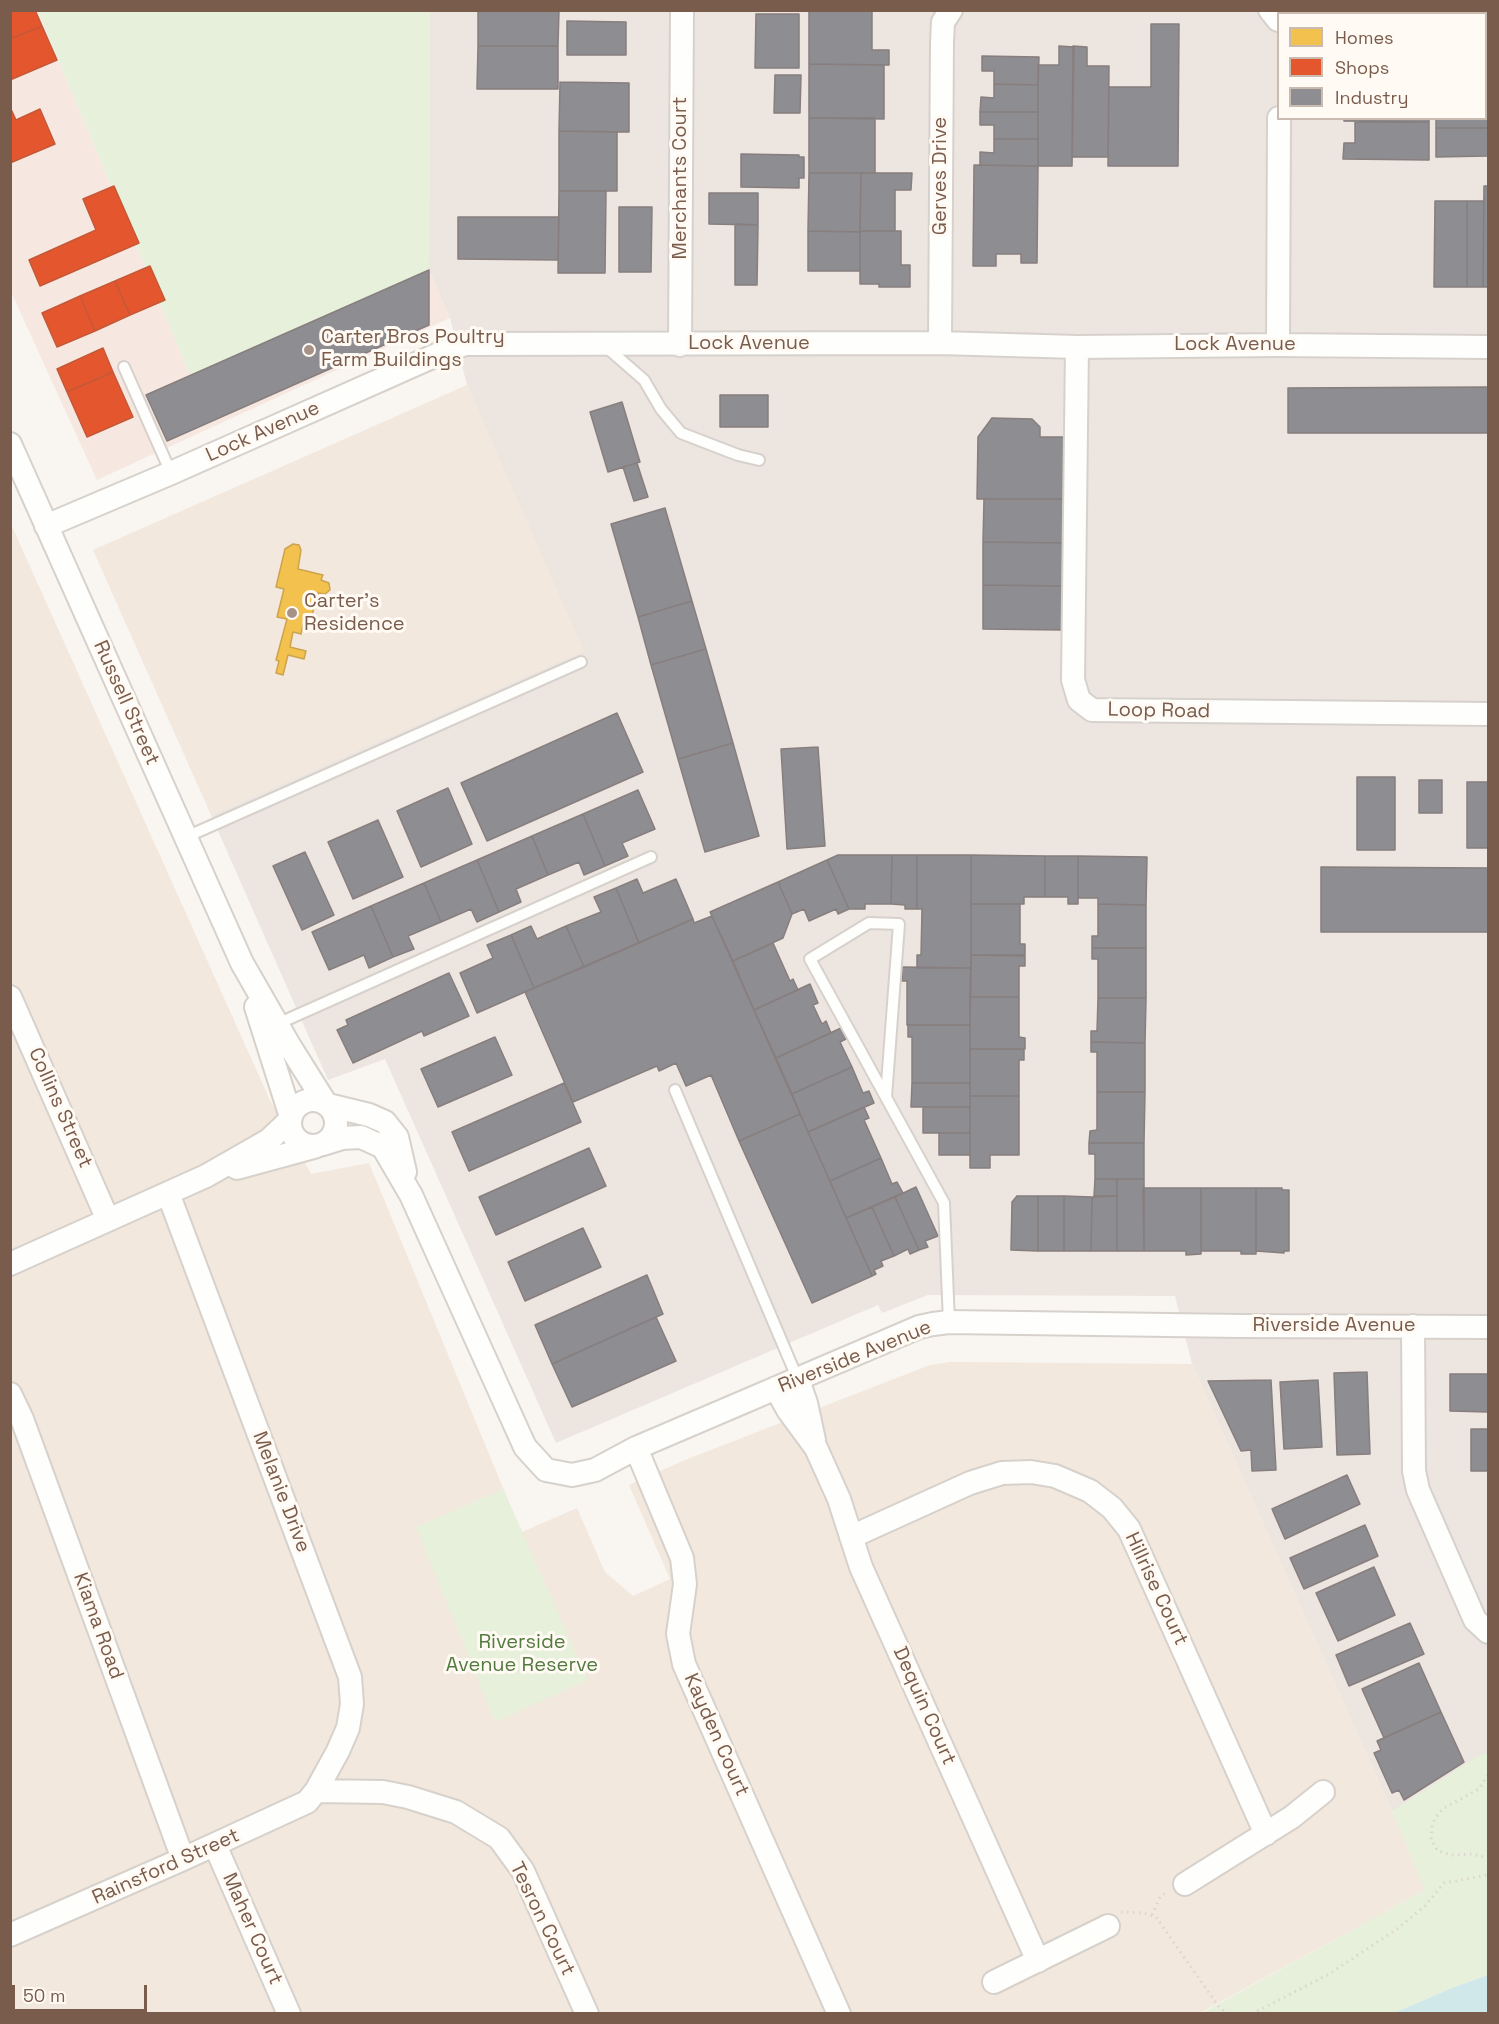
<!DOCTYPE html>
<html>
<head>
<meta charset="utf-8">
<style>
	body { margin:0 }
	#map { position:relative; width:1499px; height:2024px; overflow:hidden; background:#f9f5f0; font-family:"Space Grotesk",sans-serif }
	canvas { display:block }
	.frame { position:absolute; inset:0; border:12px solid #7a5c4d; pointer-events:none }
	.legend { position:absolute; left:1277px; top:12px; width:210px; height:108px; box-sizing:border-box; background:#fffaf3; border:2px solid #cabbb1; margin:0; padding:8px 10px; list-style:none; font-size:18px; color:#7a5c4d }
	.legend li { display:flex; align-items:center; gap:12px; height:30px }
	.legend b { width:30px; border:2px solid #cabbb1 }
	.scale { position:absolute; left:12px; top:1985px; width:135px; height:27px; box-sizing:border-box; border:3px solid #7a5c4d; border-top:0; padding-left:8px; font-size:18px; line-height:21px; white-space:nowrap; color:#7a5c4d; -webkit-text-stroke:4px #fffaf3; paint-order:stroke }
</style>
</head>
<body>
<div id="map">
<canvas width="1499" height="2024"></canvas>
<div class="frame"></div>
<ul class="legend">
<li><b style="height:16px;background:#f2c14e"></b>Homes</li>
<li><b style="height:16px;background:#e4572e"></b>Shops</li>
<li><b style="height:16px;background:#8d8d92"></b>Industry</li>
</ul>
<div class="scale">50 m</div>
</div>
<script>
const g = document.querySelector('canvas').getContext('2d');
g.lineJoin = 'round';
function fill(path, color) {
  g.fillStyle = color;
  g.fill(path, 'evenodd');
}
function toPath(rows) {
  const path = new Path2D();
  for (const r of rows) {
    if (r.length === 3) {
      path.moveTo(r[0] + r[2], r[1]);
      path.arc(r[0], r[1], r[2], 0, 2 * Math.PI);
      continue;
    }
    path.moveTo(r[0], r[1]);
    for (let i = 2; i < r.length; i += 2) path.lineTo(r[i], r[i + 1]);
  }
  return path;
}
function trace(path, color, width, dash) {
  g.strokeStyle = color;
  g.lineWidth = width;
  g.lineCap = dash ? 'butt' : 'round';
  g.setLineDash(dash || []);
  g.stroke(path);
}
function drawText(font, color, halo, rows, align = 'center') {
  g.font = font + ' "Space Grotesk",sans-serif';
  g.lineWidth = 6;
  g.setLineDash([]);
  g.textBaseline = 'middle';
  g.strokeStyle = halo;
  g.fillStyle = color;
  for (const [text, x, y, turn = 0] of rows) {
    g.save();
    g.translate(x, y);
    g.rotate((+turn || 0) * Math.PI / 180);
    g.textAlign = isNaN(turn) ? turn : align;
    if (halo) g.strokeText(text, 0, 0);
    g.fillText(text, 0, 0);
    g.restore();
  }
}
fill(toPath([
	[467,385,585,651,211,815,93,550],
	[10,522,269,1098,311,1174,369,1163,503,1488,522,1532,577,1508,605,1572,633,1596,670,1579,629,1485,685,1460,930,1365,950,1362,1192,1364,1392,1811,1426,1890,1200,2013,11,2013]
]), '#f2e8de');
fill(toPath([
	[10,11,38,11,190,375,429,270,450,318,97,480,11,292]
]), '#f6e8e1');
fill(toPath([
	[430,11,1488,11,1488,1865,1426,1890,1392,1811,1192,1364,1175,1296,928,1295,882,1313,878,1305,556,1443,385,1059,328,1080,211,815,584,651,467,385,450,318,429,270],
	[1278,14,1486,14,1486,118,1278,118]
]), '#ede5e0');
fill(toPath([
	[38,11,430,11,429,270,190,375],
	[503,1489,588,1680,495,1722,416,1527],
	[1481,1754,1488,1754,1488,1975,1452,1988,1394,2013,1200,2014,1425,1890,1392,1811]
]), '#e7f0db');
fill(toPath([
	[1488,1975,1488,2013,1394,2013,1452,1988]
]), '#d0e8ea');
const homes = toPath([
	[293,544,299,545,301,550,298,569,323,575,321,580,329,583,330,590,325,594,318,593,309,626,303,625,301,634,293,632,290,647,306,651,304,659,288,655,283,675,276,673,279,661,276,660,287,619,277,617,284,589,276,587,285,549,293,544]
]);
fill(homes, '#f2c14e');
trace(homes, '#cea34e', 1.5);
const shops = toPath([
	[10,10,35,10,42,26,10,39,10,10],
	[42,26,57,60,10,80,10,39,42,26],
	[10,107,16,120,40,109,55,144,10,163,10,107],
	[114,186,139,243,40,286,29,260,96,230,83,199,114,186],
	[150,266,165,300,130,315,115,281,150,266],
	[115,281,130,315,95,331,80,296,115,281],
	[80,296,95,331,57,347,42,313,80,296],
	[103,348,113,372,67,392,57,369,103,348],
	[113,372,133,417,87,437,67,392,113,372]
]);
fill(shops, '#e4572e');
trace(shops, '#c45837', 1.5);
const industry = toPath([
	[478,10,559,10,558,46,478,46,478,10],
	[809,10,872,10,872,50,889,50,889,65,809,64,809,10],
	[1355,10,1430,10,1430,14,1355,14,1355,10],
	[1436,10,1488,10,1488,128,1436,128,1436,118,1486,118,1486,14,1436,14,1436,10],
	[756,14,799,14,799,68,755,68,756,14],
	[567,21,626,22,626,55,567,55,567,21],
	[1151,24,1179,24,1178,166,1108,166,1109,87,1151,87,1151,24],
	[478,46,558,46,558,89,477,89,478,46],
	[1059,46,1074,47,1072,166,1038,166,1038,65,1059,65,1059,46],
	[1073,46,1087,47,1087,66,1109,66,1108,157,1072,157,1073,46],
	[982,56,1039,57,1038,85,994,84,994,71,982,71,982,56],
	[809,64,884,65,884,119,809,118,809,64],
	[775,75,801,75,800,113,774,113,775,75],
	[560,82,629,83,629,132,559,131,560,82],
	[994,84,1038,85,1038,112,980,112,981,97,994,98,994,84],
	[980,112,1038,112,1038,139,994,139,994,125,980,125,980,112],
	[809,118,875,118,875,173,809,173,809,118],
	[1344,118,1429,118,1429,122,1344,121,1344,118],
	[1355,122,1429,122,1429,160,1343,159,1344,143,1355,143,1355,122],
	[1436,128,1488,128,1488,156,1436,157,1436,128],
	[559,131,617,132,617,191,559,191,559,131],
	[994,139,1038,139,1038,166,980,165,980,152,994,153,994,139],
	[741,154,799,155,799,157,804,157,804,178,799,178,799,188,741,187,741,154],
	[974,165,1038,166,1037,263,1021,263,1021,254,996,254,996,266,973,266,974,165],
	[809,173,861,173,860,232,808,231,809,173],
	[861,173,912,173,911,190,895,190,895,231,860,231,861,173],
	[1484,186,1488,186,1488,287,1483,287,1484,186],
	[559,191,606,191,605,273,558,273,559,191],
	[709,193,758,193,758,225,709,224,709,193],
	[1435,201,1467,201,1467,287,1434,287,1435,201],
	[1467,201,1484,201,1483,287,1467,287,1467,201],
	[619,207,652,207,651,272,619,272,619,207],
	[458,217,559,217,558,260,458,259,458,217],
	[735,224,758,225,757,285,735,285,735,224],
	[808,231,860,232,860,271,808,271,808,231],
	[860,231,901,231,901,265,910,265,910,287,879,287,879,284,860,284,860,231],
	[429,270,429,325,167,441,146,395,429,270],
	[1488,387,1488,433,1288,433,1288,388,1488,387],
	[720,395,768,395,768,427,720,427,720,395],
	[622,402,640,462,608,472,590,412,622,402],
	[992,418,1032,419,1040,427,1040,437,1065,437,1065,499,977,499,978,437,992,418],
	[637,463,648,497,634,501,623,467,637,463],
	[984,499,1065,499,1064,543,983,542,984,499],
	[665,508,692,601,638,617,611,524,665,508],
	[983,542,1064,543,1064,586,983,585,983,542],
	[983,585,1064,586,1063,630,983,629,983,585],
	[692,601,706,649,651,665,638,617,692,601],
	[706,649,733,743,678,759,651,665,706,649],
	[617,713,643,772,487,841,461,783,617,713],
	[733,743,759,836,705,852,678,759,733,743],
	[818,747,825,846,787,849,781,749,818,747],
	[1357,777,1395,777,1395,850,1357,850,1357,777],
	[1419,780,1442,780,1442,813,1419,813,1419,780],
	[1467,782,1488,782,1488,848,1467,848,1467,782],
	[448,788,472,844,421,867,397,811,448,788],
	[638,790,655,829,622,843,628,856,605,866,583,814,638,790],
	[583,814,605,866,584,875,579,862,548,875,532,836,583,814],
	[378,820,403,877,353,899,328,842,378,820],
	[532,836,548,875,516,889,521,902,499,912,477,860,532,836],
	[305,852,334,915,302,930,273,866,305,852],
	[838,855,892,855,891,904,865,904,865,909,849,909,827,860,838,855],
	[892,855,917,855,917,909,905,909,905,905,891,904,892,855],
	[917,855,971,855,971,968,917,968,917,955,921,955,922,909,917,909,917,855],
	[971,855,1045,856,1045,897,1024,897,1024,904,971,904,971,855],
	[1045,856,1078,856,1078,904,1068,904,1068,897,1045,897,1045,856],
	[1078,856,1147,857,1146,905,1098,904,1098,898,1078,898,1078,856],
	[477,860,499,912,477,922,471,909,441,922,424,883,477,860],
	[827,860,849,909,838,914,836,909,809,921,804,909,792,914,778,882,827,860],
	[1321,867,1488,868,1488,932,1321,932,1321,867],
	[637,879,643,893,676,879,693,919,639,943,616,888,637,879],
	[778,882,792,914,783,938,733,961,710,912,778,882],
	[424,883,441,922,408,936,414,949,393,957,371,906,424,883],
	[616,888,639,943,584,967,566,926,601,912,594,897,616,888],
	[971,904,1020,904,1020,944,1025,944,1025,955,971,955,971,904],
	[1098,904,1146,905,1146,948,1092,948,1092,936,1098,936,1098,904],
	[371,906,393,957,369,968,364,955,329,970,312,932,371,906],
	[712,916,800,1114,739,1141,711,1075,686,1086,676,1063,659,1071,657,1066,573,1102,525,992,693,919,694,923,712,916],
	[531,926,537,939,566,926,584,967,534,988,511,935,531,926],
	[511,935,534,988,477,1013,460,973,493,958,487,945,511,935],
	[773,943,790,981,793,979,798,990,754,1010,733,961,773,943],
	[1092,948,1146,948,1146,998,1098,998,1098,959,1092,959,1092,948],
	[971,955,1025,956,1025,966,1019,966,1019,997,970,997,971,955],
	[902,967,971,968,970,1025,907,1025,907,981,902,981,902,967],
	[449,973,469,1016,424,1036,422,1031,353,1063,337,1030,348,1025,346,1020,449,973],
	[810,984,818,1003,813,1005,822,1024,826,1021,831,1033,776,1058,754,1010,810,984],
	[970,997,1019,997,1019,1037,1025,1038,1025,1049,970,1049,970,997],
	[1098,998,1146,998,1145,1043,1091,1042,1091,1031,1097,1031,1098,998],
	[908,1025,970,1025,970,1083,912,1083,912,1037,908,1037,908,1025],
	[841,1028,846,1039,840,1042,852,1067,792,1094,776,1058,841,1028],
	[495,1037,512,1075,438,1107,421,1069,495,1037],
	[1091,1042,1145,1043,1145,1092,1097,1092,1097,1052,1091,1052,1091,1042],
	[970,1049,1024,1049,1024,1060,1019,1060,1019,1096,970,1096,970,1049],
	[852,1067,863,1093,869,1091,874,1103,808,1132,792,1094,852,1067],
	[564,1083,581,1122,469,1171,452,1132,564,1083],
	[912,1083,970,1083,970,1107,911,1107,912,1083],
	[1097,1092,1145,1092,1144,1143,1089,1143,1090,1131,1097,1130,1097,1092],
	[970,1096,1019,1096,1019,1155,990,1155,990,1168,970,1168,970,1096],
	[864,1107,869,1118,864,1120,881,1158,830,1181,808,1132,864,1107],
	[923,1107,970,1107,970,1133,923,1133,923,1107],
	[800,1114,872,1276,812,1303,739,1141,800,1114],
	[939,1133,970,1133,970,1155,939,1155,939,1133],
	[1089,1143,1144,1143,1144,1179,1095,1179,1095,1154,1089,1154,1089,1143],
	[589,1148,606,1186,496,1235,479,1197,589,1148],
	[881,1158,892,1184,897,1182,903,1193,846,1218,830,1181,881,1158],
	[1095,1179,1117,1179,1117,1196,1094,1196,1095,1179],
	[1117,1179,1144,1179,1144,1251,1117,1251,1117,1179],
	[916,1187,938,1236,925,1241,928,1247,919,1250,895,1197,916,1187],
	[1143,1188,1201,1188,1201,1254,1186,1255,1186,1251,1144,1251,1143,1188],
	[1201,1188,1256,1188,1256,1254,1241,1254,1241,1251,1201,1251,1201,1188],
	[1256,1188,1282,1188,1282,1190,1289,1190,1289,1251,1284,1251,1284,1253,1256,1251,1256,1188],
	[1017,1196,1038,1196,1038,1251,1011,1250,1012,1202,1017,1196],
	[1038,1196,1064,1196,1064,1251,1038,1251,1038,1196],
	[1064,1196,1092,1197,1091,1251,1064,1251,1064,1196],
	[1117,1196,1117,1251,1091,1251,1092,1197,1117,1196],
	[895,1197,919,1250,910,1254,908,1249,894,1256,872,1207,895,1197],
	[872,1207,894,1256,881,1261,883,1266,874,1270,876,1274,872,1276,846,1218,872,1207],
	[583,1228,601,1267,525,1301,508,1262,583,1228],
	[647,1275,663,1314,552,1364,535,1325,647,1275],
	[656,1317,676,1361,572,1407,552,1364,656,1317],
	[1367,1372,1370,1454,1337,1455,1334,1373,1367,1372],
	[1450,1374,1488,1374,1488,1412,1450,1411,1450,1374],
	[1271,1380,1276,1470,1252,1471,1251,1450,1241,1451,1208,1381,1271,1380],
	[1318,1380,1322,1447,1284,1449,1280,1382,1318,1380],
	[1471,1429,1488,1429,1488,1471,1471,1471,1471,1429],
	[1347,1475,1360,1504,1285,1539,1272,1509,1347,1475],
	[1365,1525,1378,1556,1304,1589,1290,1558,1365,1525],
	[1374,1567,1395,1615,1338,1641,1316,1593,1374,1567],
	[1410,1623,1424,1654,1349,1686,1336,1655,1410,1623],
	[1419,1663,1441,1712,1384,1738,1362,1689,1419,1663],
	[1441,1712,1464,1762,1404,1800,1399,1790,1392,1793,1374,1753,1381,1750,1377,1741,1441,1712]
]);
fill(industry, '#8d8d92');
trace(industry, '#877e7d', 1.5);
const service = toPath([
	[605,346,644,380,661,409,681,433,738,455,759,460],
	[124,367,171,473],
	[186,837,581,662],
	[275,1025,651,857],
	[675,1090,798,1380],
	[886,1097,899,924,869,923,810,959,944,1203,949,1322]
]);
const minor = toPath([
	[1270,10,1278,20],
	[940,343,942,42,943,22,951,10],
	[680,345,682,10],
	[1278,345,1279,118],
	[1077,347,1073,680,1079,700,1092,710,1488,714],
	[10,444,242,963,289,1045,326,1104],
	[46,526,171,473,441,353,465,344,940,343,1077,347,1278,345,1488,347],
	[10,997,108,1220],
	[256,1007,291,1117],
	[313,1123,23],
	[328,1105,369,1115,385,1122,397,1137,405,1172],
	[323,1144,342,1138,361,1137,383,1147,411,1195,525,1447,546,1470,572,1475,595,1470,636,1448,919,1327,933,1324,949,1322,1241,1326,1488,1327],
	[237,1168,314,1147],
	[10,1264,206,1176,269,1140,290,1120],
	[1413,1326,1414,1471,1418,1490,1475,1620,1488,1632],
	[798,1380,806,1403,814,1440],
	[776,1388,788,1410,816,1448,839,1499,861,1567,1038,1961],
	[10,1394,22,1419,183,1859],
	[636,1448,682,1558,685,1584,678,1634,684,1664,839,2014],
	[851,1537,970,1483,1002,1473,1031,1472,1055,1476,1090,1491,1112,1508,1129,1529,1266,1834],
	[316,1791,383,1792,408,1797,456,1812,499,1838,523,1871,587,2014],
	[215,1845,289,2014],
	[1185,1884,1292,1817,1323,1792],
	[10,1935,183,1859,307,1802,316,1791,338,1751,348,1728,352,1704,350,1677,168,1193],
	[994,1982,1108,1926]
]);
trace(service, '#d7d1cb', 14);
trace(minor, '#d7d1cb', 26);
trace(toPath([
	[1488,1775,1479,1789,1444,1808,1435,1818,1432,1827,1431,1840,1438,1851,1451,1855,1472,1854,1488,1858],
	[1121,1912,1144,1913,1156,1917,1219,2007,1228,2014],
	[1152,1915,1160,1897,1167,1892],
	[1252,2014,1329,1974,1397,1929,1425,1906,1444,1883,1488,1875]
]), '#dcd5d0', 3, [1.5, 4.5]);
trace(service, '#fefefd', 10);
trace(minor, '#fefefd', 22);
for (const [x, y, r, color] of [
	[309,350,6,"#a69286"],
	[292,613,6,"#a69286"]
]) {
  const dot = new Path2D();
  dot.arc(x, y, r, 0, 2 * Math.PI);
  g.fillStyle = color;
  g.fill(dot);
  trace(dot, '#fffaf3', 2);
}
drawText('20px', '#7a5c4d', '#fffaf3', [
	["Gerves Drive",941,176,-90],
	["Merchants Court",681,178,-90],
	["Lock Avenue",749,344],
	["Lock Avenue",1235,345],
	["Lock Avenue",263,432,-24],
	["Russell Street",126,703,66],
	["Loop Road",1159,711,1],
	["Collins Street",60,1108,66],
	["Riverside Avenue",1334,1326],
	["Riverside Avenue",855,1357,-22],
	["Melanie Drive",281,1492,69],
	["Hillrise Court",1156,1589,65],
	["Kiama Road",98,1626,70],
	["Dequin Court",924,1706,66],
	["Kayden Court",716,1735,66],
	["Rainsford Street",166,1867,-24],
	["Tesron Court",542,1919,64],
	["Maher Court",252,1929,66]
]);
drawText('20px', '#7a5c4d', '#fffaf3', [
	["Carter Bros Poultry",321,338],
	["Farm Buildings",321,361],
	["Carter's",304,602],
	["Residence",304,625]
], 'left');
drawText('20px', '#537a41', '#fffaf3', [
	["Riverside",522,1643],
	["Avenue Reserve",522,1666]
]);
</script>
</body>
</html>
